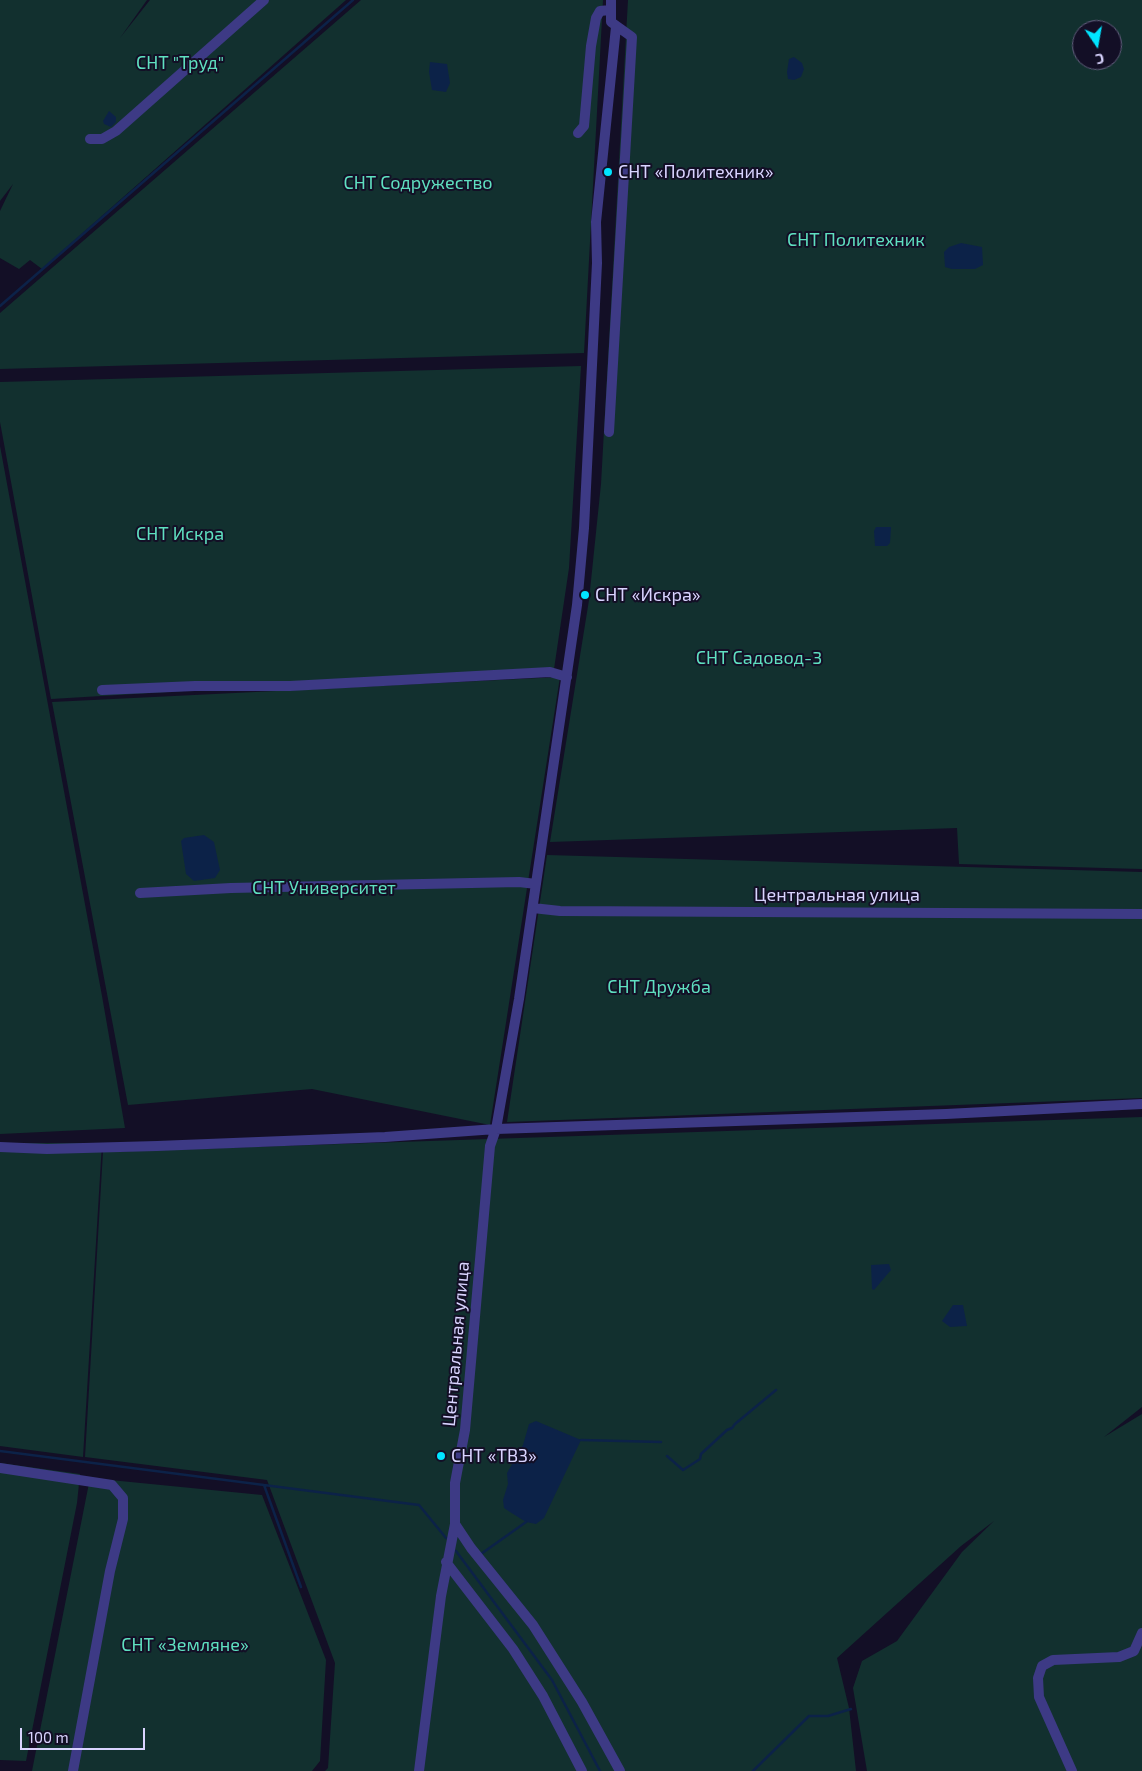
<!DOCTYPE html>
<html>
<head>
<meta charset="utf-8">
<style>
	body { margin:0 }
	#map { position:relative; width:1142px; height:1771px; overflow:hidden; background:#130f26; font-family:"Exo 2",sans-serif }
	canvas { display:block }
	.north { position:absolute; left:1072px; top:20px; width:50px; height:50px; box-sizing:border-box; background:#130f26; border:1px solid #625e7d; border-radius:50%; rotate:168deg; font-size:14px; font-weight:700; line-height:20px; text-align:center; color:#d9d4ff }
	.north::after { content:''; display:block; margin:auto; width:18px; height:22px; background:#00e5ff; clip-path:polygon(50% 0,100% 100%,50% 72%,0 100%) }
	.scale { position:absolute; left:20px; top:1728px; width:125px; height:22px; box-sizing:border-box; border:2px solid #d9d4ff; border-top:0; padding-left:6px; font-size:15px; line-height:18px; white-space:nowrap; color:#d9d4ff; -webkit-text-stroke:4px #130f26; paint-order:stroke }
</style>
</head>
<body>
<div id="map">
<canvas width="1142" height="1771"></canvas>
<div class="north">С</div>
<div class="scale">100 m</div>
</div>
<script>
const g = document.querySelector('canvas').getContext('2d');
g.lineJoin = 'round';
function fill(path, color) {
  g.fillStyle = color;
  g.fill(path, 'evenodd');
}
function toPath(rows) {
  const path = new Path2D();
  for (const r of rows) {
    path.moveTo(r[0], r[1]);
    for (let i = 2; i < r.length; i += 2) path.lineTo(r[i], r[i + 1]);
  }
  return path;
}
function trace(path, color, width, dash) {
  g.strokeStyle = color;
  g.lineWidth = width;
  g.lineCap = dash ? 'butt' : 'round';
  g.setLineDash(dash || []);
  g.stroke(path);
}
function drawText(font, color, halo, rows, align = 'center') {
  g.font = font + ' "Exo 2",sans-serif';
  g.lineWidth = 4;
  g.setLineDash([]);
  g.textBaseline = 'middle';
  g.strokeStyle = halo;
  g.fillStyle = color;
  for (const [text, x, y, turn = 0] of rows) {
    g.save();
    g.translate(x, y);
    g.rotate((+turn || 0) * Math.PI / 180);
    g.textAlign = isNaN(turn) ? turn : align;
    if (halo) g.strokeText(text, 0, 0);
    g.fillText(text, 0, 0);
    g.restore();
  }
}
fill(toPath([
	[0,0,147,0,120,38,150,0,346,0,42,269,30,260,19,269,0,258,0,211,13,184,0,201],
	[361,0,603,0,584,353,0,369,0,313],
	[628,0,1142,0,1142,869,959,864,957,828,550,842,589,600,601,484],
	[1082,30,1112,30,1112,60,1082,60],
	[581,366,569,568,554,669,51,699,0,422,0,382],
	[0,446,102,996,125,1128,0,1134],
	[560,677,490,1125,312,1089,128,1105,52,702],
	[547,855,1142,872,1142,1098,507,1122],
	[1142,1117,1142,1407,1104,1437,1142,1414,1142,1771,867,1771,853,1688,862,1661,897,1641,962,1552,994,1521,961,1546,837,1658,849,1708,856,1771,325,1771,328,1768,335,1663,267,1480,85,1457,103,1152],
	[0,1143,102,1143,83,1457,0,1446],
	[0,1463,80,1474,77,1503,26,1761,0,1760],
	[90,1478,262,1495,326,1660,320,1761,312,1771,32,1771]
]), '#12302f');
fill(toPath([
	[794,57,802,63,804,69,801,77,794,80,788,79,787,72,789,59],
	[430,62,447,64,450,83,446,92,432,90,429,72],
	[109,111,116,117,116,122,111,127,104,124,103,121],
	[961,243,982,247,983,265,975,269,952,269,945,267,944,252,949,247],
	[876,527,891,527,890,543,887,546,875,546,874,531],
	[204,835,214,842,220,870,215,878,194,881,186,874,181,841,184,838],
	[889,1264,891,1270,874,1290,872,1289,871,1265],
	[953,1305,963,1305,967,1326,950,1327,942,1321],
	[536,1421,581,1440,544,1518,536,1524,526,1522,510,1512,504,1508,503,1500,508,1484,507,1473,523,1445,529,1424]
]), '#0c2248');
trace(toPath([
	[0,306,353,0],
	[581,1440,661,1442],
	[0,1451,419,1505,446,1538],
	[667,1456,683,1470,700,1459,701,1454,727,1430,732,1428,735,1424,776,1390],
	[264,1485,301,1587],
	[456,1551,552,1680,600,1771],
	[481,1554,526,1522],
	[753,1771,809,1716,828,1716,851,1709]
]), '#0c2248', 2.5);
trace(toPath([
	[578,133,584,126,591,46,596,18,600,11,610,10],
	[90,139,102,139,116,131,264,0],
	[609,432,632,37,611,22,611,0],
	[102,690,195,686,290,686,550,672,567,677],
	[140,893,231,888,519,882,536,884],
	[533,908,560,911,1142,914],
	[0,1147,47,1149,157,1146,385,1137,496,1129,946,1114,1142,1104],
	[0,1468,112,1485,123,1498,123,1519,110,1571,73,1771],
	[455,1524,471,1548,533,1625,582,1702,620,1771],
	[446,1562,513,1649,543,1696,582,1771],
	[419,1771,441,1596,455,1524,455,1483,465,1430,490,1146,496,1129,519,999,577,605,584,528,597,263,596,222,616,27],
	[1072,1771,1039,1697,1038,1678,1042,1666,1053,1660,1119,1657,1134,1651,1142,1633]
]), '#3d3a85', 10);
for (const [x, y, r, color] of [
	[608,172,5,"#00e5ff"],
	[585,595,5,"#00e5ff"],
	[441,1456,5,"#00e5ff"]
]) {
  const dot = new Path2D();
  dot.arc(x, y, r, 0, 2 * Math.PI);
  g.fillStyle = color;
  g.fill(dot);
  trace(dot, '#130f26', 2);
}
drawText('18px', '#5fe0c0', '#130f26', [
	["СНТ \"Труд\"",180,63],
	["СНТ Содружество",418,183],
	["СНТ Политехник",856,240],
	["СНТ Искра",180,534],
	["СНТ Садовод-3",759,658],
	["СНТ Университет",324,888],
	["СНТ Дружба",659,987],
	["СНТ «Земляне»",185,1645]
]);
drawText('18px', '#d9d4ff', '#130f26', [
	["СНТ «Политехник»",618,172],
	["СНТ «Искра»",595,595],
	["СНТ «ТВЗ»",451,1456]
], 'left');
drawText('18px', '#d9d4ff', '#130f26', [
	["Центральная улица",837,895],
	["Центральная улица",456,1344,-85]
]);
</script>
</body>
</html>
